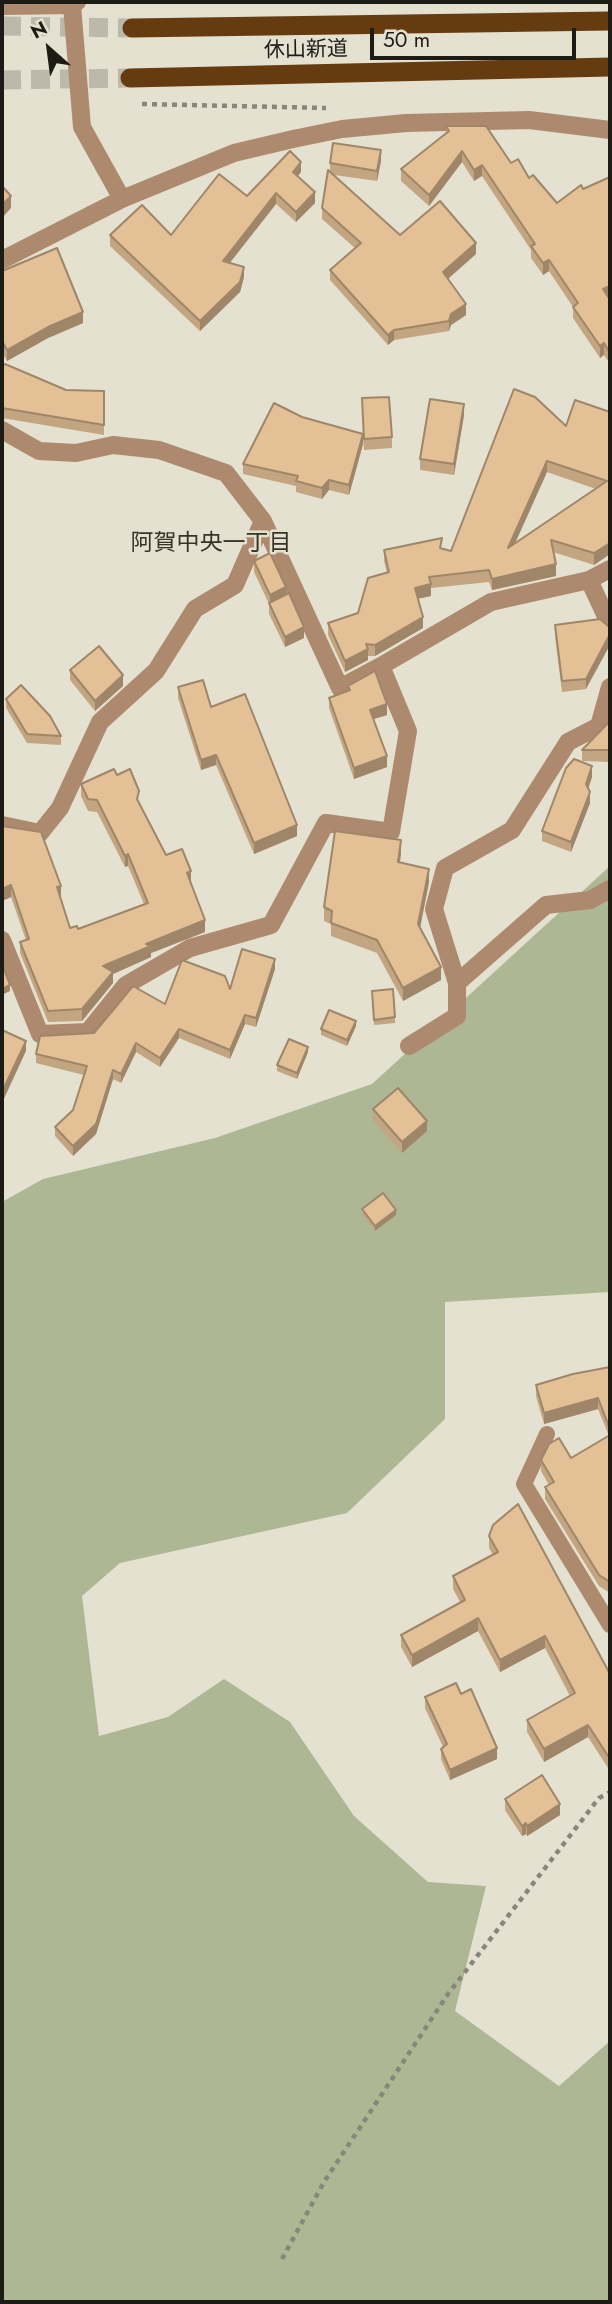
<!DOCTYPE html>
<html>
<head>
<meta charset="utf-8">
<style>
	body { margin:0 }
	#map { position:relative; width:612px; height:2304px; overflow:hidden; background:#e4e1d1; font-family:Jost,sans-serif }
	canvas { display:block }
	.frame { position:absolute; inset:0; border:4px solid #1c1b15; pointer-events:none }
	.north { position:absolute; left:14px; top:14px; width:70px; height:70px; -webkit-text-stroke:5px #e4e1d1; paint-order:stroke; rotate:332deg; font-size:19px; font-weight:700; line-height:28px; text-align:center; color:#1c1b15 }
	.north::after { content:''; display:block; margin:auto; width:24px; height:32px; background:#1c1b15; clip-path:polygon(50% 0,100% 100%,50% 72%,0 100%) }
	.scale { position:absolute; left:370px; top:28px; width:206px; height:32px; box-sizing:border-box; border:4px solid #1c1b15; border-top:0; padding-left:9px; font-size:21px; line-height:24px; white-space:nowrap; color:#1c1b15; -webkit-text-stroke:5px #e4e1d1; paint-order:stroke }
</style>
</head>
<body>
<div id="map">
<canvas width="612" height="2304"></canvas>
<div class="frame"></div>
<div class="north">N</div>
<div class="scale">50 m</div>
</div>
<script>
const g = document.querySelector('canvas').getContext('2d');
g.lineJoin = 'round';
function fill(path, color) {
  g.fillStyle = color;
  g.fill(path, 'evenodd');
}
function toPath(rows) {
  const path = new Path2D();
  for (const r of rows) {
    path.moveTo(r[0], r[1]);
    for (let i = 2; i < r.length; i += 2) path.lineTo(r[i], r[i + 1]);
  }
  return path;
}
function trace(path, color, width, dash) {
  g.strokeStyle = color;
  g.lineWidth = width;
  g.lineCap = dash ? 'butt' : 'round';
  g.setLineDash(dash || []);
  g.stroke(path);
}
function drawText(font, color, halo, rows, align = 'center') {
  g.font = font + ' Jost,"Noto Sans JP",sans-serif';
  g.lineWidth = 5;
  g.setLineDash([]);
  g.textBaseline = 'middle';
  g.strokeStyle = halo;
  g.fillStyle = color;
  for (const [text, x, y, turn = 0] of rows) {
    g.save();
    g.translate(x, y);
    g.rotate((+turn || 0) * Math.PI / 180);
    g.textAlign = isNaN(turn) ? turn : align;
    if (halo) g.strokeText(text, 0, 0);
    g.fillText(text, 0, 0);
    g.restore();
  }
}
fill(toPath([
	[610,866,610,1292,445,1302,445,1419,347,1513,120,1563,82,1596,99,1736,168,1717,224,1679,290,1722,354,1816,428,1882,486,1886,455,2011,559,2086,610,2041,610,2302,2,2302,2,1202,43,1179,215,1138,372,1084]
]), '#adb793');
trace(toPath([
	[2,26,132,28],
	[2,80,130,78]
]), '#bcb9ab', 19, [19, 10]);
trace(toPath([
	[142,104,326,108],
	[282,2259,324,2182,448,1994,599,1798,610,1792]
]), '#88867b', 4.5, [5, 5]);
trace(toPath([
	[547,1434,524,1484,610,1625]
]), '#ad8a6e', 16);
trace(toPath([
	[72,5,82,127,122,199],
	[2,6,72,5,77,2],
	[2,260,122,199,234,153,293,139,342,129,406,123,529,120,610,130],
	[2,430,39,451,76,453,113,445,159,450,226,473,263,521,340,688,381,666,408,731,391,832,326,823,271,925,190,948,126,985,88,1032,40,1034,2,940],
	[589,580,610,625],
	[381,666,491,602,589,580,610,569],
	[2,825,40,833,60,808,100,722,156,671,195,609,235,585,263,521],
	[457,983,434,909,445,868,512,830,568,742,599,726,610,687],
	[409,1046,457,1016,457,983,546,905,590,900,610,889]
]), '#ad8a6e', 18);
trace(toPath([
	[132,28,610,21],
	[130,78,610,67]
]), '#663b0f', 19);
fill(toPath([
	[446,126,511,163,609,298,610,300,610,364,604,355,600,358,573,318,573,307,549,271,543,275,531,258,531,250,482,176,474,181,462,162,429,206,401,181,401,169,446,133],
	[381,161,377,181,334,175,400,235,476,254,448,279,466,315,451,325,449,331,394,340,388,345,330,280,330,270,355,248,322,219,322,208,330,171,330,163],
	[301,172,298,176,315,203,296,222,276,204,230,263,244,277,240,292,200,331,110,246,110,235,171,235],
	[2,271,83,323,48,338,7,361,2,352],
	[2,366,66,390,104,391,104,435,2,418],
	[362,398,392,437,392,448,364,450,363,438,363,444,349,495,329,490,322,499,296,492,296,486,243,474,243,464,302,417,363,434],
	[610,412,610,554,594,565,553,552,556,576,492,590,489,582,431,588,431,596,418,599,423,628,375,656,368,656,368,660,345,672,328,635,328,623,358,613,387,573,384,561,384,550,442,548,451,551,566,426],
	[547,472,596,489,515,543],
	[464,415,454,475,420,470,420,459],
	[254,561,286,595,304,638,285,647,269,614,269,604,254,572],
	[555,625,608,626,586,689,562,692,555,636],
	[70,670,123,686,95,711,70,680],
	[348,686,387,715,374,719,387,767,354,779,329,708,329,698,348,691],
	[178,687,211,707,297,836,254,854,216,765,201,770,178,698],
	[6,699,61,736,61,745,27,743,6,708],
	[610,721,610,762,582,761,582,750],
	[117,775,139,803,166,855,191,882,205,932,151,953,151,957,113,974,113,983,82,1021,48,1022,20,953,20,942,26,940,11,897,2,901,2,826,61,897,60,898,70,928,78,929,144,904,128,866,125,867,97,812,88,811,81,796,81,784],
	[592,777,588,789,590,803,571,852,542,841,542,831],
	[401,853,400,862,429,882,420,928,441,980,403,1001,377,953,331,936,331,924,324,921,324,907],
	[275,969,256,1027,245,1024,230,1059,179,1038,160,1067,136,1052,121,1083,113,1079,96,1134,73,1156,55,1136,55,1127,73,1110,84,1075,36,1063,36,1054,94,1033,165,1004,230,989],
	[372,997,395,1017,395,1023,374,1025],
	[356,1026,347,1046,321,1035,321,1029],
	[308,1052,297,1079,277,1071,277,1065],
	[373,1109,427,1131,402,1153,373,1120],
	[362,1209,396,1215,375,1231,362,1214],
	[610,1367,610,1593,599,1586,545,1499,545,1487,549,1485,541,1471,541,1460,571,1458,609,1436,598,1409,544,1424,536,1396,536,1385],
	[489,1536,610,1674,610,1771,588,1737,544,1762,527,1732,527,1720,570,1696,545,1648,500,1672,478,1631,412,1667,401,1647,401,1635,460,1602,453,1589,453,1576,493,1555,489,1548],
	[461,1694,497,1759,450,1780,441,1759,441,1749,443,1747,425,1708,425,1697],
	[505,1799,560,1815,527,1836,526,1834,522,1836,505,1810]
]), '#c3a581');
fill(toPath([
	[381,150,381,161,377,181,377,171],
	[462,151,462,162,429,206,429,195],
	[301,162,301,172,293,182,293,172],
	[482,165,482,176,474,181,474,170],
	[315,192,315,203,296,222,296,212],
	[276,193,276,204,223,271,223,261],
	[11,196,11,208,2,218,2,205],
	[476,243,476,254,443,283,443,272],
	[549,260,549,271,543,275,543,263],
	[244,267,244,277,240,292,200,331,200,321],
	[610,286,610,297,603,300,603,289],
	[466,304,466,315,451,325,449,331,449,321,451,314],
	[83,312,83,323,48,338,7,361,7,350,48,327],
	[394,330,394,340,388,345,388,335],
	[604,343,604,355,600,358,600,346],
	[464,404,464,415,454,475,454,464],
	[363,434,363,444,349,495,349,485],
	[547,461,547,472,508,559,508,548],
	[329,480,329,490,322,499,322,488],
	[610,543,610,554,594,565,594,553],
	[556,564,556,576,492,590,492,579],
	[431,584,431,596,415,599,415,588],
	[286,587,286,598,270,606,270,595],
	[423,617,423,628,375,656,375,645],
	[304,627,304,638,285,647,285,637],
	[610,634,610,645,586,689,586,679],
	[368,649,368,660,345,672,345,661],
	[123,675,123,686,95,711,95,701],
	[387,704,387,715,370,720,370,710],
	[216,755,216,765,201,770,201,760],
	[387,756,387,767,354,779,354,768],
	[592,766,592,777,586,795,586,784],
	[590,792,590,803,571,852,571,842],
	[297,825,297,836,254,854,254,843],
	[401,840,401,853,398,875,398,862],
	[128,854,128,866,125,867,125,856],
	[429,869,429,882,418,938,418,924],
	[191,871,191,882,187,884,187,873],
	[11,885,11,897,2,901,2,889],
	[61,886,61,897,57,899,57,887],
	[205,920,205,932,151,953,151,957,113,974,113,983,82,1021,82,1009,103,966,146,944],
	[275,959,275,969,256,1027,256,1018],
	[441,967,441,980,403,1001,403,988],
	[10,985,10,991,2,995,2,989],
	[245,1015,245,1024,230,1059,230,1050],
	[356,1021,356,1026,347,1046,347,1040],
	[179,1029,179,1038,160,1067,160,1058],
	[26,1041,26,1051,2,1103,2,1092],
	[136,1043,136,1052,121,1083,121,1074],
	[308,1047,308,1052,297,1079,297,1073],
	[113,1070,113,1079,96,1134,73,1156,73,1146],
	[427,1121,427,1131,402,1153,402,1142],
	[396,1210,396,1215,375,1231,375,1226],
	[598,1398,598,1409,544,1424,544,1413],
	[478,1618,478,1631,412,1667,412,1655],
	[545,1636,545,1648,500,1672,500,1660],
	[588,1725,588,1737,544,1762,544,1749],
	[497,1748,497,1759,450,1780,450,1770],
	[560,1804,560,1815,527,1836,527,1826],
	[526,1823,526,1834,522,1836,522,1826]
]), '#9f8669');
const building = toPath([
	[446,126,486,126,511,163,518,159,529,178,533,175,557,203,581,185,583,189,610,177,610,286,603,289,610,300,610,353,604,343,600,346,573,307,578,303,549,260,543,263,531,246,535,244,482,165,474,170,462,151,429,195,401,169,449,131,446,126],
	[333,143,381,150,377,171,330,163,333,143],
	[290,151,301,162,293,172,315,192,296,212,276,193,223,261,244,267,240,282,200,321,110,235,142,205,171,235,219,174,247,196,290,151],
	[328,170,400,235,440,201,476,243,443,272,466,304,451,314,449,321,394,330,388,335,330,270,361,243,322,208,328,170],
	[2,186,11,196,2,205,2,186],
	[57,248,83,312,48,327,7,350,2,341,2,271,57,248],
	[5,364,66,390,104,391,104,425,2,408,2,366,5,364],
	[514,389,535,397,566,426,575,400,610,412,610,543,594,553,551,540,556,564,492,579,489,570,429,577,431,584,415,588,423,617,375,645,366,644,368,649,345,661,328,623,358,613,368,578,389,572,384,550,442,538,440,548,451,551,514,389],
	[547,461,607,481,508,548,547,461],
	[389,397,392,437,364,439,362,398,389,397],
	[430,399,464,404,454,464,420,459,430,399],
	[274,403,302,417,363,434,349,485,329,480,322,488,296,481,298,476,243,464,274,403],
	[270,553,286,587,270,595,254,561,270,553],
	[289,593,304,627,285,637,269,603,289,593],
	[600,619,608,626,610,625,610,634,586,679,562,681,555,625,600,619],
	[99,646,123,675,95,701,70,670,99,646],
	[375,671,387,704,370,710,387,756,354,768,329,698,350,690,348,686,375,671],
	[203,680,211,707,245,694,297,825,254,843,216,755,201,760,178,687,203,680],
	[21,685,50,716,61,736,27,734,6,699,21,685],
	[610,721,610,750,582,750,610,721],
	[574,759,592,766,586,784,590,792,571,842,542,831,566,768,574,759],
	[114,769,117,775,130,769,139,791,137,799,166,855,182,849,191,871,187,873,205,920,146,944,151,946,103,966,113,972,82,1009,48,1011,20,942,29,939,11,885,2,889,2,826,41,832,61,886,57,887,70,928,77,926,78,929,148,903,128,854,125,856,97,800,88,799,81,784,114,769],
	[335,831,401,840,398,862,429,869,418,924,441,967,403,988,377,940,331,923,332,911,324,907,335,831],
	[242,949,275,959,256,1018,245,1015,230,1050,179,1029,160,1058,136,1043,121,1074,113,1070,96,1124,73,1146,55,1127,73,1110,87,1066,36,1054,40,1036,94,1033,133,986,165,1004,182,960,225,976,230,989,242,949],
	[2,964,10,985,2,989,2,964],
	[393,989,395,1017,374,1020,372,991,393,989],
	[329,1010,356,1021,347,1040,321,1029,329,1010],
	[2,1030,26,1041,2,1092,2,1030],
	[289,1039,308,1047,297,1073,277,1065,289,1039],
	[398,1088,427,1121,402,1142,373,1109,398,1088],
	[383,1193,396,1210,375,1226,362,1209,383,1193],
	[610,1367,610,1429,598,1398,544,1413,536,1385,573,1374,610,1367],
	[610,1435,610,1582,599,1575,545,1487,554,1482,541,1460,549,1444,559,1438,571,1458,610,1435],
	[518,1504,610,1674,610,1759,588,1725,544,1749,527,1720,575,1693,545,1636,500,1660,478,1618,412,1655,401,1635,465,1600,453,1576,498,1552,489,1536,493,1525,518,1504],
	[456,1683,461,1694,471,1689,497,1748,450,1770,441,1749,447,1744,425,1697,456,1683],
	[542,1775,560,1804,527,1826,526,1823,522,1826,505,1799,542,1775]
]);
fill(building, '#e3c096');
trace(building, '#9f8669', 2);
drawText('21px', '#1c1b15', '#e4e1d1', [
	["休山新道",306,51,-1]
]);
drawText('23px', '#363427', '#e4e1d1', [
	["阿賀中央一丁目",211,544]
]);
</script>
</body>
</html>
